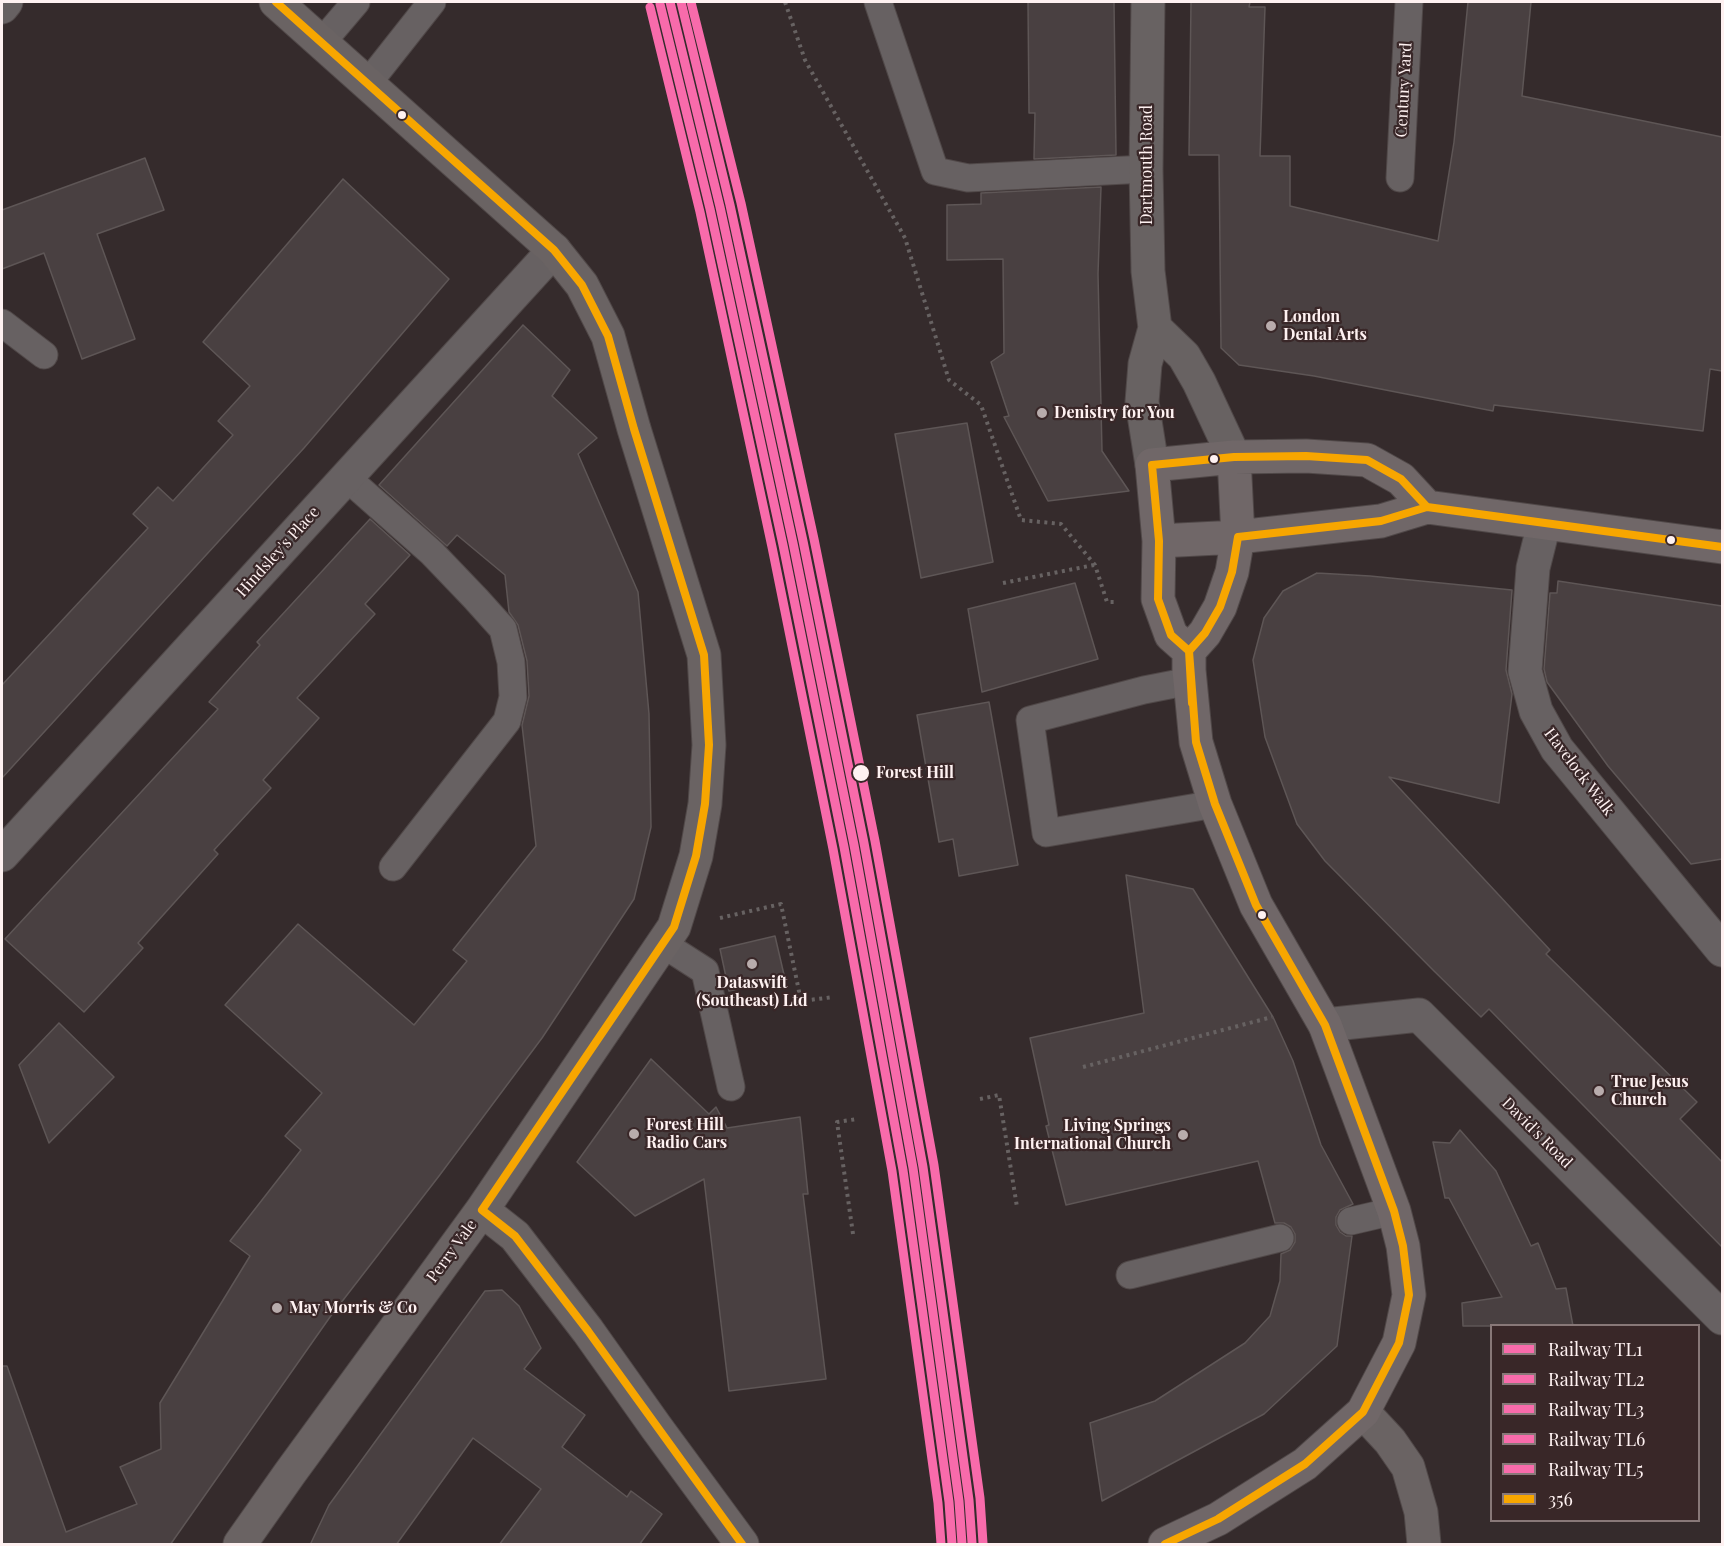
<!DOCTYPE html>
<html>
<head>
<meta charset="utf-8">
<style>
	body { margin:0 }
	#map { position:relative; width:1724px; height:1546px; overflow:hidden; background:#352b2c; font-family:"Playfair Display",serif }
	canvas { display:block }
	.frame { position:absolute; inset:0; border:3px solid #fef1f1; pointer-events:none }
	.legend { position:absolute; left:1490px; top:1324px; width:210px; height:198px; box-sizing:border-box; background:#392728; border:2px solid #887878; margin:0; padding:8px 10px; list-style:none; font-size:18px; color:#fef1f1 }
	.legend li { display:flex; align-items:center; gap:12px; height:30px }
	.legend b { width:30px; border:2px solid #887878 }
</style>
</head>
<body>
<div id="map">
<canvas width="1724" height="1546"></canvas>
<div class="frame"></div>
<ul class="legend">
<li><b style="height:8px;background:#f86bab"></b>Railway TL1</li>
<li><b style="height:8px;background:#f86bab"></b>Railway TL2</li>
<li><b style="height:8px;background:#f86bab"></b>Railway TL3</li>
<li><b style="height:8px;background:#f86bab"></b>Railway TL6</li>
<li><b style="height:8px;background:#f86bab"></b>Railway TL5</li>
<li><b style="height:8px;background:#f7a600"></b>356</li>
</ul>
</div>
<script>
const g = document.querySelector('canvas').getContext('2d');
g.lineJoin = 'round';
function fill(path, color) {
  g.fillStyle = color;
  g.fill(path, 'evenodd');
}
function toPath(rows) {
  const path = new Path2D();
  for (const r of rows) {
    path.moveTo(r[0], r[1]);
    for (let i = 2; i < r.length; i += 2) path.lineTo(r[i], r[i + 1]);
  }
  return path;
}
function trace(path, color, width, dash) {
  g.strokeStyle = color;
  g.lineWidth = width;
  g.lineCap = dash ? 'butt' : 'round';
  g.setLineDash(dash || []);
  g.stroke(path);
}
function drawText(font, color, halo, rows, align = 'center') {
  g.font = font + ' "Playfair Display",serif';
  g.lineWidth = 4.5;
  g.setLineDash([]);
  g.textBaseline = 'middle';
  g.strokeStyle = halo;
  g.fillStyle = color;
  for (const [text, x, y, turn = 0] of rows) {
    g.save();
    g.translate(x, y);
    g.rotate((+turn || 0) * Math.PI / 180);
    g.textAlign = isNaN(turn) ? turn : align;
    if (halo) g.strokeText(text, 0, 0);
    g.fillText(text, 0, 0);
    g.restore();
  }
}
const building = toPath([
	[1028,2,1114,2,1116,155,1034,159,1035,113,1029,113,1028,2],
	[1191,2,1250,2,1249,7,1265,7,1260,156,1290,156,1290,206,1438,241,1454,142,1468,2,1531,2,1522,96,1722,137,1722,371,1710,369,1703,431,1494,405,1493,411,1314,376,1239,365,1221,348,1219,155,1189,155,1191,2],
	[145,158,164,210,97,234,135,339,82,359,44,253,2,269,2,210,145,158],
	[343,179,449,279,304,448,2,778,2,685,148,528,133,514,158,487,173,501,233,435,218,421,250,386,203,342,343,179],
	[1101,187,1098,274,1102,451,1129,491,1048,501,1004,417,1009,416,991,362,1004,353,1003,259,947,260,947,205,981,204,981,193,1101,187],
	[523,325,570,370,552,396,597,438,578,454,638,592,649,714,651,827,634,899,542,1038,439,1176,330,1317,170,1545,2,1545,2,1366,7,1366,66,1532,137,1504,120,1467,161,1449,160,1403,250,1256,230,1241,301,1150,285,1136,322,1093,225,1005,298,924,414,1025,467,961,453,950,536,846,522,725,529,696,527,661,518,625,509,612,505,575,457,535,447,546,379,485,523,325],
	[967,423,993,562,921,578,895,434,967,423],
	[370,519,410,555,365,604,375,614,297,698,319,718,263,780,271,788,214,850,218,854,138,943,143,948,84,1012,5,939,218,709,209,702,260,645,257,642,370,519],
	[1317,573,1370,576,1512,590,1506,670,1512,694,1499,803,1389,777,1550,950,1546,954,1697,1102,1680,1119,1722,1162,1722,1247,1489,1009,1481,1017,1434,971,1325,861,1297,824,1265,737,1253,660,1264,618,1283,591,1317,573],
	[1558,581,1722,606,1722,859,1691,864,1608,766,1547,682,1544,669,1550,593,1557,593,1558,581],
	[1075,583,1098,659,982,692,968,609,1075,583],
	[989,702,1018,865,959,876,953,839,939,842,917,715,989,702],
	[1126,875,1193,889,1273,1017,1293,1061,1321,1145,1353,1204,1340,1210,1336,1217,1336,1225,1340,1232,1346,1236,1352,1236,1337,1346,1264,1414,1102,1501,1090,1423,1155,1401,1245,1343,1270,1316,1280,1281,1281,1254,1290,1250,1295,1242,1295,1234,1291,1227,1284,1223,1275,1223,1258,1161,1066,1205,1046,1126,1049,1125,1030,1038,1144,1013,1126,875],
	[775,936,785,979,729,991,720,949,775,936],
	[59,1023,114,1077,49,1143,19,1065,59,1023],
	[651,1059,709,1114,716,1107,727,1128,800,1117,808,1194,803,1194,826,1379,729,1391,704,1179,635,1216,577,1162,651,1059],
	[1460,1130,1496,1171,1531,1246,1538,1243,1556,1289,1566,1288,1573,1326,1463,1326,1462,1303,1502,1297,1449,1198,1445,1198,1433,1142,1450,1143,1460,1130],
	[502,1290,519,1306,541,1348,524,1369,585,1415,562,1447,627,1497,631,1491,662,1514,639,1545,499,1545,541,1489,473,1438,396,1545,310,1545,329,1505,485,1291,502,1290]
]);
fill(building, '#494041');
trace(building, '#5e5656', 1.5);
const lane = toPath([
	[878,2,935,171,968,178,1146,169],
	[322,42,356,2],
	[368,83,432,2],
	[1400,178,1409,2],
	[2,323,44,355],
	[346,477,432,553,476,599,503,629,511,662,513,697,507,721,393,867],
	[1190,681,1144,690,1030,720,1046,833,1215,804],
	[663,944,705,971,731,1087],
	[1351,1221,1394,1211],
	[1130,1275,1280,1238]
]);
const street = toPath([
	[2,7,6,2],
	[1544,524,1533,568,1525,671,1536,711,1557,749,1722,950],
	[2,855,554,250],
	[1325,1025,1419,1015,1722,1318]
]);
const secondary = toPath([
	[482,1210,515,1236,588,1331,656,1427,742,1544],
	[1363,1412,1390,1441,1408,1467,1421,1512,1424,1544],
	[240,1544,290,1473,482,1210,674,927,696,856,705,804,709,745,704,655,634,429,608,336,582,285,554,250,276,2]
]);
const primary = toPath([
	[1148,2,1146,169,1148,271,1155,328,1145,364,1142,402,1152,465],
	[1155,328,1184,356,1199,382,1234,457]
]);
const highway = toPath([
	[1159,541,1238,537,1381,521,1427,507,1722,547],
	[1189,651,1171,635,1158,599,1159,541,1152,465,1234,457,1306,456,1367,460,1401,479,1427,507],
	[1165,1544,1218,1519,1305,1464,1363,1412,1399,1343,1409,1295,1403,1246,1394,1211,1325,1025,1256,905,1215,804,1196,742,1189,670,1189,651,1205,633,1220,607,1232,572,1238,537,1234,457]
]);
trace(lane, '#504848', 29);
trace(street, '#504848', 35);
trace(secondary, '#504848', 35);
trace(primary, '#504848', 35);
trace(highway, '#504848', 35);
trace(toPath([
	[785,2,805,60,905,238,949,380,981,405,1021,520,1061,524,1095,565,1107,602,1117,602],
	[1003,583,1094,565],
	[720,918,781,904,801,1001,834,997],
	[1083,1067,1272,1017],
	[980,1099,999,1095,1017,1207],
	[853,1234,837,1122,857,1119]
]), '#676262', 4, [3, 4.5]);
trace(lane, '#676162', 27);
trace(street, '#676162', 33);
trace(secondary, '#6a6363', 33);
trace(primary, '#686262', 33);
trace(highway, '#706768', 33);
trace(toPath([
	[276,2,554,250,582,285,608,336,634,429,704,655,709,745,705,804,696,856,674,927,482,1210],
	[1192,703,1189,651,1205,633,1220,607,1232,572,1238,537,1381,521,1427,507,1472,513],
	[482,1210,515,1236,588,1331,742,1544],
	[1165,1544,1218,1519,1305,1464,1363,1412,1399,1343,1409,1295,1403,1246,1394,1211,1325,1025,1256,905,1215,804,1196,742,1189,651,1171,635,1158,599,1159,541,1152,465,1234,457,1306,456,1367,460,1401,479,1427,507,1722,547]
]), '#f7a600', 8);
trace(toPath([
	[670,2,720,207,793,543,854,845,913,1168,959,1501,962,1544]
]), '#f86bab', 9);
trace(toPath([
	[660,4,710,209,783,545,844,847,903,1170,949,1502,952,1544]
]), '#f86bab', 9);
trace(toPath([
	[681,2,730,205,803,541,864,843,923,1167,969,1500,972,1543]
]), '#f86bab', 9);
trace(toPath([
	[650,7,700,212,772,547,833,849,892,1171,938,1503,941,1544]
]), '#f86bab', 9);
trace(toPath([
	[691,2,741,203,814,539,875,841,934,1165,980,1498,983,1543]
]), '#f86bab', 9);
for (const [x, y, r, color] of [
	[402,115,5,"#fef1f1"],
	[1271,326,6,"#b8acac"],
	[1042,413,6,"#b8acac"],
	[1214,459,5,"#fef1f1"],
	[1671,540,5,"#fef1f1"],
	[861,773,9,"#fef1f1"],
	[1262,915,5,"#fef1f1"],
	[752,964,6,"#b8acac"],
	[1599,1091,6,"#b8acac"],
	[634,1134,6,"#b8acac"],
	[1183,1135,6,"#b8acac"],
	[277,1308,6,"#b8acac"]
]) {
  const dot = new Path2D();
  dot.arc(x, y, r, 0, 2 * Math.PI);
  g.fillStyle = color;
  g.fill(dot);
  trace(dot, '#392728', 2);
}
drawText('16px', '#fef1f1', '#392728', [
	["Century Yard",1404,90,-87],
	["Dartmouth Road",1147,165,-90],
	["Hindsley's Place",278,552,-48],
	["Havelock Walk",1579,772,53],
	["David's Road",1537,1133,45],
	["Perry Vale",452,1251,-54]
]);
drawText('bold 16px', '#fef1f1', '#392728', [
	["London",1283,317],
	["Dental Arts",1283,335],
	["Denistry for You",1054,413],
	["Dataswift",752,983,"center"],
	["(Southeast) Ltd",752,1001,"center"],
	["True Jesus",1611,1082],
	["Church",1611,1100],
	["Forest Hill",646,1125],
	["Radio Cars",646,1143],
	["Living Springs",1171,1126,"right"],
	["International Church",1171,1144,"right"],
	["May Morris & Co",289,1308]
], 'left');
drawText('bold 16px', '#fef1f1', '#392728', [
	["Forest Hill",876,773]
], 'left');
</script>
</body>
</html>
